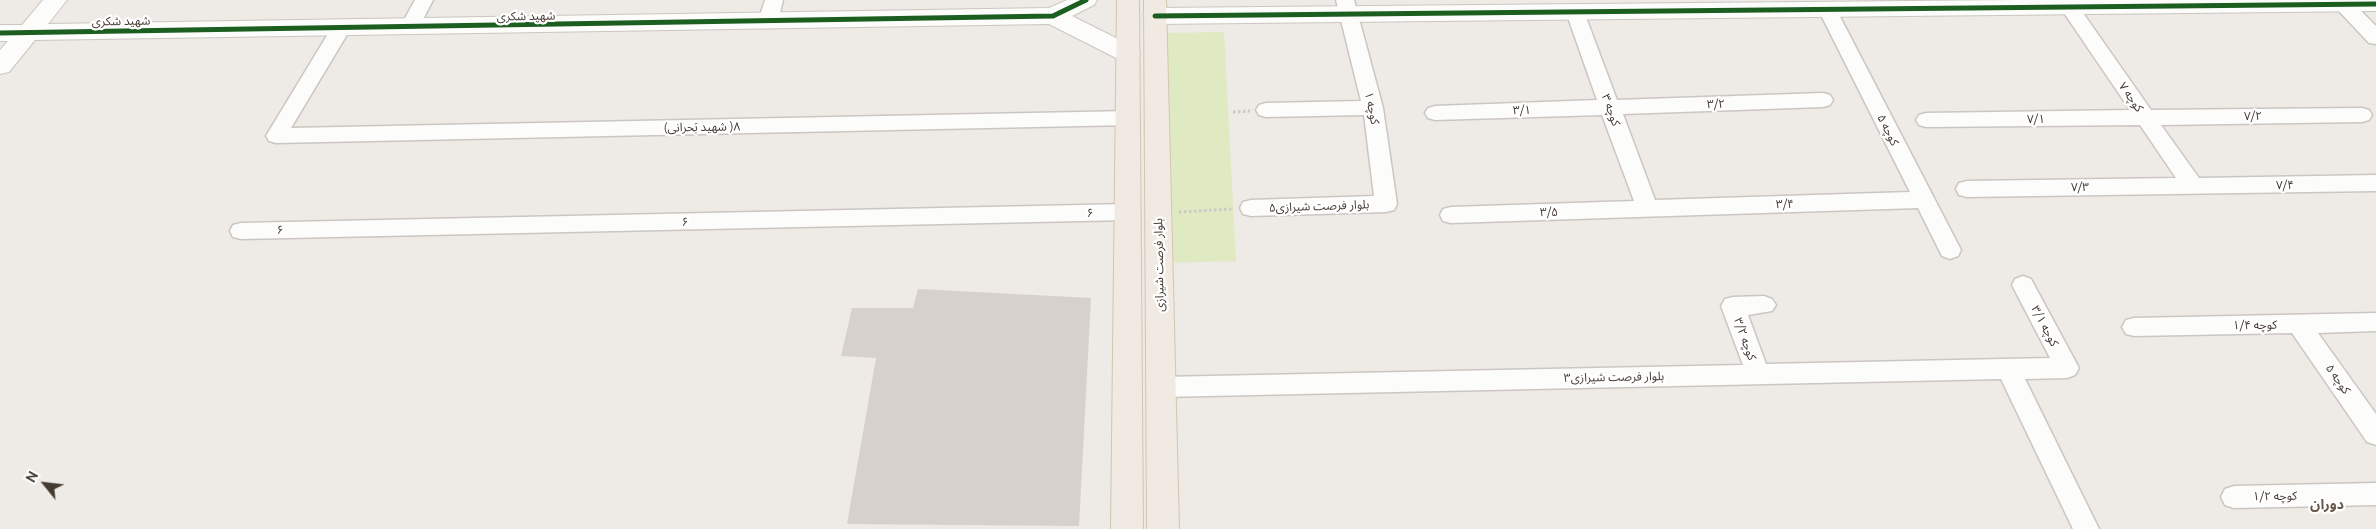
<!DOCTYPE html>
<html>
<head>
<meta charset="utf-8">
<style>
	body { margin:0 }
	#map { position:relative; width:2376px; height:529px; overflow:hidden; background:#eeeae5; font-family:Ubuntu,sans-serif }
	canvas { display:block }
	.north { position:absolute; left:20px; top:459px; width:50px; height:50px; -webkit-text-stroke:4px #fff; paint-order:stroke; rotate:299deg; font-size:14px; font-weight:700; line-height:20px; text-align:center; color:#443b32 }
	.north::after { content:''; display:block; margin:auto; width:18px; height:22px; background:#443b32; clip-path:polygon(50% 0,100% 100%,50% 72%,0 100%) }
</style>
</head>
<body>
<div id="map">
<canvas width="2376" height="529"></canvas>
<div class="north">N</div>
</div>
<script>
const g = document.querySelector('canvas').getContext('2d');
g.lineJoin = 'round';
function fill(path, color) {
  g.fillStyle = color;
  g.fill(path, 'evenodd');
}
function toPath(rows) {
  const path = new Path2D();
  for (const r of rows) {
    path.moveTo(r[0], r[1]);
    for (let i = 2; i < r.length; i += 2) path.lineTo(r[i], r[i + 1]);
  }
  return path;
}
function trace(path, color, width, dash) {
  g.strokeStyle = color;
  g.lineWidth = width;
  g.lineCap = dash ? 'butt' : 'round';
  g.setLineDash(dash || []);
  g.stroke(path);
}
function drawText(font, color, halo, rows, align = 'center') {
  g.font = font + ' Ubuntu,"Noto Sans Arabic",sans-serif';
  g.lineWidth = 4.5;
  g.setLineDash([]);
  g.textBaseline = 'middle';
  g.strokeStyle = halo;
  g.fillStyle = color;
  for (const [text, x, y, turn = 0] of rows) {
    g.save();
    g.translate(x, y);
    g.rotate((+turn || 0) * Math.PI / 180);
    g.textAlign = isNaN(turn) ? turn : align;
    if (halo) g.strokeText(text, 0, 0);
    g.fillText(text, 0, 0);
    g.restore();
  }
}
fill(toPath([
	[1224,32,1236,261,1167,263,1164,33]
]), '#dfeac3');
fill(toPath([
	[918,289,1091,298,1079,526,847,524,876,358,841,356,852,308,913,308]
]), '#d6d1cc');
const minor = toPath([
	[415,0,433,0,417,31,410,33,403,31,400,27,415,0],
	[765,0,783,0,778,22,775,26,768,28,761,26,758,22,765,0],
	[1336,0,1354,0,1383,108,1397,204,1394,210,1386,212,1251,216,1243,214,1240,208,1243,202,1251,200,1374,196,1364,115,1266,117,1259,115,1256,110,1259,105,1266,103,1361,101,1336,0],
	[2336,0,2350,0,2376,26,2376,44,2369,43,2336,8,2334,4,2336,0],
	[2069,1,2076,3,2151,110,2362,108,2369,110,2372,115,2369,120,2362,122,2161,125,2199,178,2376,175,2376,191,1967,197,1959,195,1956,189,1959,183,1967,181,2176,178,2140,125,1926,127,1919,125,1916,120,1919,115,1926,113,2130,110,2060,7,2062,3,2069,1],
	[1827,3,1834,5,1836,9,1961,250,1958,256,1950,259,1942,256,1918,208,1451,223,1443,221,1440,215,1443,209,1451,207,1634,201,1602,115,1435,120,1428,118,1425,113,1428,108,1435,106,1597,100,1566,12,1568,8,1575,6,1582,8,1584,12,1617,100,1823,93,1830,95,1833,100,1830,105,1823,107,1623,114,1655,200,1910,192,1818,9,1820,5,1827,3],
	[341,22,348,24,351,28,291,128,1129,111,1136,113,1139,118,1136,123,1129,125,276,143,269,141,266,136,269,131,334,24,341,22],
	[1128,204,1136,206,1139,212,1136,218,1128,220,241,239,233,237,230,231,233,225,241,223,1128,204],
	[2023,276,2031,279,2079,368,2075,375,2067,378,2025,379,2099,529,2073,529,2001,379,1161,397,1152,394,1149,387,1152,380,1161,377,1743,365,1721,306,1725,299,1733,297,1764,296,1772,299,1776,305,1772,311,1748,315,1766,364,2050,358,2012,285,2015,279,2023,276],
	[2376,313,2376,331,2318,333,2376,414,2376,445,2367,442,2292,333,2134,336,2126,334,2122,327,2126,320,2134,318,2376,313],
	[2376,483,2376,505,2234,508,2225,505,2221,497,2225,489,2234,486,2376,483]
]);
const tertiary = toPath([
	[43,0,67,0,48,24,1049,8,1067,0,1097,0,1094,5,1072,16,1136,48,1140,54,1136,60,1128,62,1120,60,1049,24,35,40,9,72,0,74,0,50,8,41,0,41,0,25,22,25,43,0],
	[2016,0,2376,0,2376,11,1155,24,1147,21,1143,16,1147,11,1155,8,2016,0]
]);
const primary = toPath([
	[1117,0,1139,0,1143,529,1111,529,1117,0],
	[1144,0,1166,0,1179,529,1147,529,1144,0]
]);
trace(minor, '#cbc6c1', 3);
trace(tertiary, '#cbc6c1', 2);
trace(primary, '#d2c5b1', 2);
trace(toPath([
	[1233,112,1250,111],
	[1179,212,1233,209]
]), '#cdc9c5', 3, [2.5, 2.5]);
fill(minor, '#fcfcfb');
fill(tertiary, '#fcfcfb');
fill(primary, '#f0eae2');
trace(toPath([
	[1155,16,2376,4],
	[0,33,1053,16,1086,0]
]), '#1b5e20', 5);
drawText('12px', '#443b32', '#fff', [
	["شهید شکری",526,16,-1],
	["شهید شکری",121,21,-1],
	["کوچه ۷",2131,97,55],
	["۳/۲",1716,104,-2],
	["کوچه ۱",1372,108,78],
	["۳/۱",1522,110,-2],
	["کوچه ۳",1611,110,70],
	["۷/۲",2253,116,-1],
	["۷/۱",2036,119,-1],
	["(شهید بَحرانی )۸",702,127,-1],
	["کوچه ۵",1888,130,63],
	["۷/۴",2285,185,-1],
	["۷/۳",2080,187,-1],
	["۳/۴",1785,204,-2],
	["بلوار فرصت شیرازی۵",1319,206,-2],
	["۳/۵",1549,212,-2],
	["۶",1090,213,-1],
	["۶",685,222,-1],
	["۶",280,230,-1],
	["بلوار فرصت شیرازی",1159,265,-91],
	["کوچه ۱/۴",2255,325,-1],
	["کوچه ۳/۱",2045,326,62],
	["کوچه ۳/۲",1745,339,70],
	["۳بلوار فرصت شیرازی",1614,377,-1],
	["کوچه ۵",2338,379,55],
	["کوچه ۱/۲",2275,496,-1]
]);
drawText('bold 14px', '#675749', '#fff', [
	["دوران",2327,504]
]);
</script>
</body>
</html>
